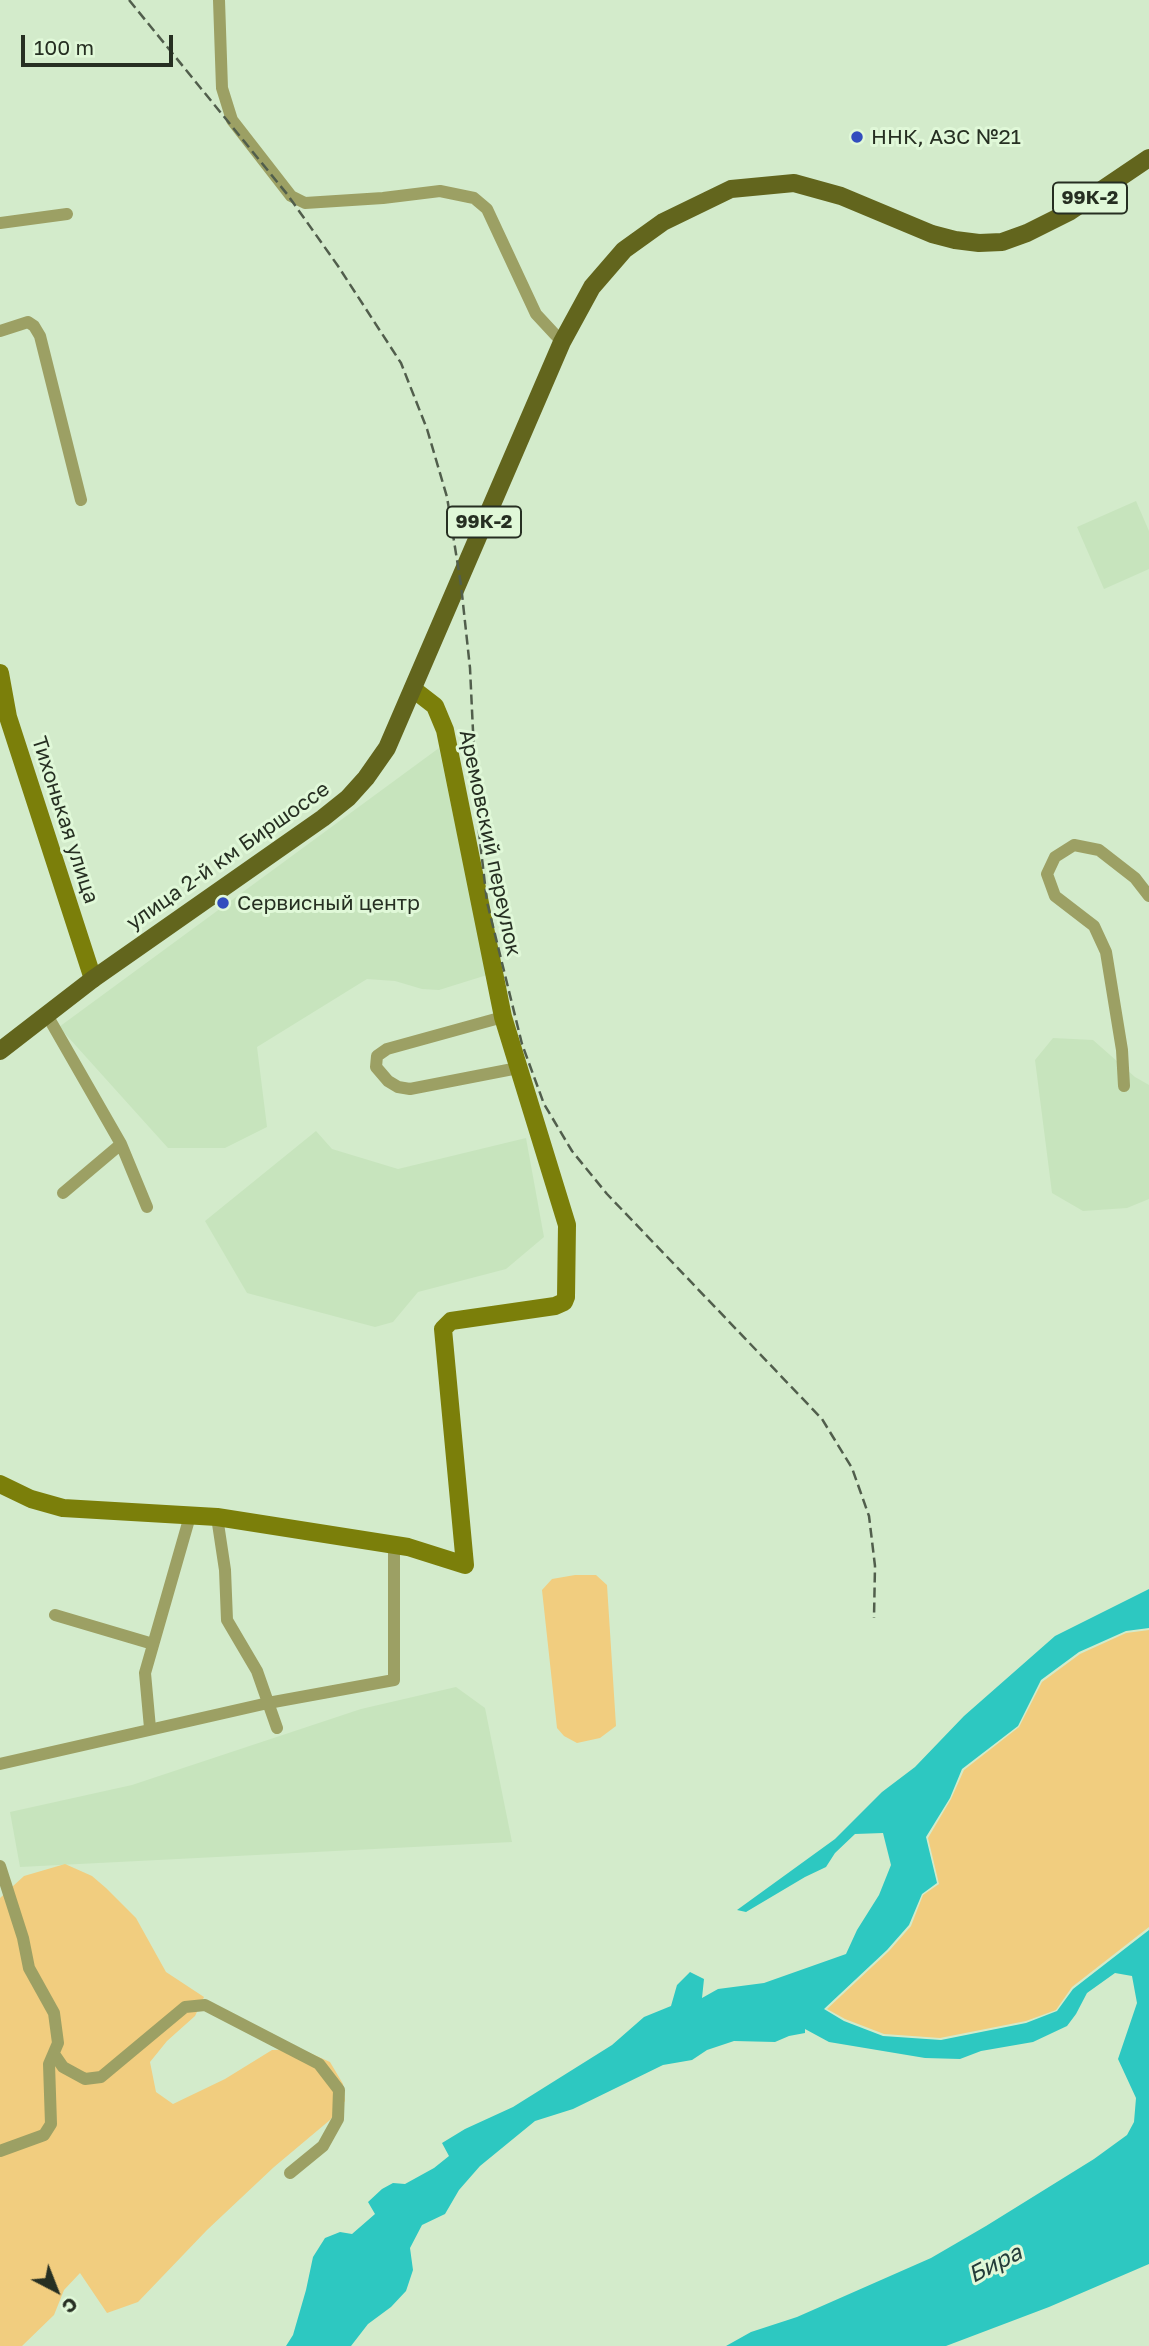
<!DOCTYPE html>
<html>
<head>
<meta charset="utf-8">
<style>
	body { margin:0 }
	#map { position:relative; width:1149px; height:2346px; overflow:hidden; background:#d3ebcb; font-family:"Golos Text",sans-serif }
	canvas { display:block }
	.north { position:absolute; left:21px; top:2255px; width:70px; height:70px; -webkit-text-stroke:5px #e0f8d8; paint-order:stroke; rotate:138deg; font-size:19px; font-weight:700; line-height:28px; text-align:center; color:#262f22 }
	.north::after { content:''; display:block; margin:auto; width:24px; height:32px; background:#262f22; clip-path:polygon(50% 0,100% 100%,50% 72%,0 100%) }
	.scale { position:absolute; left:21px; top:35px; width:152px; height:32px; box-sizing:border-box; border:4px solid #262f22; border-top:0; padding-left:9px; font-size:21px; line-height:24px; white-space:nowrap; color:#262f22; -webkit-text-stroke:5px #e0f8d8; paint-order:stroke }
</style>
</head>
<body>
<div id="map">
<canvas width="1149" height="2346"></canvas>
<div class="north">С</div>
<div class="scale">100 m</div>
</div>
<script>
const g = document.querySelector('canvas').getContext('2d');
g.lineJoin = 'round';
function fill(path, color) {
  g.fillStyle = color;
  g.fill(path, 'evenodd');
}
function toPath(rows) {
  const path = new Path2D();
  for (const r of rows) {
    path.moveTo(r[0], r[1]);
    for (let i = 2; i < r.length; i += 2) path.lineTo(r[i], r[i + 1]);
  }
  return path;
}
function trace(path, color, width, dash) {
  g.strokeStyle = color;
  g.lineWidth = width;
  g.lineCap = dash ? 'butt' : 'round';
  g.setLineDash(dash || []);
  g.stroke(path);
}
function drawText(font, color, halo, rows, align = 'center') {
  g.font = font + ' "Golos Text",sans-serif';
  g.lineWidth = 6;
  g.setLineDash([]);
  g.textBaseline = 'middle';
  g.strokeStyle = halo;
  g.fillStyle = color;
  for (const [text, x, y, turn = 0] of rows) {
    g.save();
    g.translate(x, y);
    g.rotate((+turn || 0) * Math.PI / 180);
    g.textAlign = isNaN(turn) ? turn : align;
    if (halo) g.strokeText(text, 0, 0);
    g.fillText(text, 0, 0);
    g.restore();
  }
}
fill(toPath([
	[1136,501,1149,531,1149,569,1104,589,1077,527],
	[439,748,487,975,439,990,422,989,395,981,367,979,257,1047,267,1127,225,1148,168,1148,59,1027],
	[1053,1038,1093,1040,1135,1077,1149,1085,1149,1199,1127,1208,1083,1211,1052,1193,1035,1060],
	[316,1131,332,1149,398,1169,526,1138,544,1237,506,1269,418,1292,393,1322,375,1327,247,1293,205,1221],
	[456,1687,485,1708,512,1842,20,1867,10,1812,132,1785,361,1709]
]), '#c7e4bd');
fill(toPath([
	[575,1575,596,1575,607,1585,616,1726,600,1738,577,1743,564,1736,557,1728,542,1590,552,1579],
	[1149,1630,1149,1927,1072,1987,1056,2010,1026,2021,940,2038,884,2034,845,2019,827,2009,889,1951,911,1926,923,1895,939,1884,928,1838,951,1799,964,1770,1019,1727,1042,1682,1080,1654,1126,1633],
	[65,1864,92,1876,106,1888,136,1918,166,1972,204,1997,195,2016,167,2041,150,2062,156,2092,173,2104,225,2079,272,2050,301,2049,330,2062,343,2084,345,2101,330,2120,274,2167,207,2230,138,2302,107,2313,80,2273,64,2290,54,2315,22,2346,0,2346,0,1898,24,1876]
]), '#f1cd7f');
fill(toPath([
	[1149,1589,1149,1628,1126,1631,1079,1652,1041,1680,1018,1726,962,1769,950,1798,926,1837,937,1883,922,1894,909,1925,887,1950,824,2009,844,2021,883,2036,941,2040,1026,2023,1057,2011,1073,1989,1149,1930,1149,2264,1049,2307,946,2346,726,2346,751,2332,797,2317,931,2258,986,2226,1094,2159,1127,2135,1134,2122,1136,2098,1118,2059,1137,2003,1132,1976,1115,1973,1087,1993,1076,2014,1067,2026,1033,2042,981,2051,960,2059,925,2058,829,2042,805,2029,805,2033,789,2036,775,2042,734,2041,707,2050,692,2060,663,2065,573,2109,535,2121,480,2166,459,2190,445,2214,422,2225,410,2248,413,2270,406,2291,391,2307,368,2324,351,2346,286,2346,293,2335,306,2290,313,2257,325,2238,340,2232,352,2234,375,2214,368,2202,382,2189,393,2183,405,2184,434,2168,449,2156,442,2143,465,2129,513,2107,612,2045,644,2017,671,2006,677,1985,690,1972,704,1979,702,1998,718,1989,764,1983,846,1954,857,1930,879,1895,891,1865,883,1833,855,1834,835,1853,826,1867,805,1877,746,1912,737,1910,835,1839,882,1792,915,1767,964,1716,1055,1636]
]), '#2dc8c1');
trace(toPath([
	[219,0,222,88,232,120,291,196,305,203,383,198,440,191,474,198,487,209,536,314,562,342],
	[0,223,67,214],
	[0,331,28,322,34,326,40,336,81,500],
	[47,1015,121,1144,63,1193],
	[503,1017,387,1049,377,1056,376,1067,388,1081,398,1087,410,1089,518,1068],
	[1124,1086,1122,1050,1106,952,1094,926,1055,896,1047,874,1055,857,1074,845,1099,850,1135,878,1149,896],
	[121,1144,147,1207],
	[217,1517,225,1570,227,1620,257,1671,277,1728],
	[55,1615,153,1644],
	[150,1728,145,1673,190,1516],
	[0,1764,268,1703,394,1680,394,1545],
	[0,1866,23,1938,29,1968,54,2013,58,2043,49,2064,51,2124,44,2135,0,2151],
	[54,2054,63,2067,85,2079,101,2077,185,2007,205,2005,319,2064,339,2090,338,2119,323,2146,290,2173]
]), '#9ca064', 12);
trace(toPath([
	[0,673,8,717,93,979],
	[0,1484,31,1499,63,1508,217,1517,408,1547,465,1565,443,1329,451,1321,555,1306,564,1302,566,1297,567,1225,503,1017,445,730,435,706,413,689]
]), '#7b7f0a', 18);
trace(toPath([
	[0,1051,93,979,323,818,348,798,366,778,387,748,562,342,592,287,624,250,663,222,731,189,794,183,841,196,932,234,955,240,979,243,1002,242,1027,233,1069,212,1149,158]
]), '#62651d', 18);
trace(toPath([
	[129,0,287,194,338,266,401,363,427,429,447,497,461,585,470,668,477,815,487,902,522,1044,544,1104,572,1151,607,1194,822,1419,852,1468,869,1516,875,1566,874,1618]
]), '#515e4c', 2.5, [10, 5]);
for (const [x, y, r, color] of [
	[857,137,7,"#324dbe"],
	[223,903,7,"#324dbe"]
]) {
  const dot = new Path2D();
  dot.arc(x, y, r, 0, 2 * Math.PI);
  g.fillStyle = color;
  g.fill(dot);
  trace(dot, '#e0f8d8', 2.5);
}
for (const [x, y, w] of [
	[1090,198,74],
	[484,522,74]
]) {
  const box = new Path2D();
  box.roundRect(x - w / 2, y - 15.5, w, 31, 5);
  g.fillStyle = '#e0f8d8';
  g.fill(box);
  trace(box, '#262f22', 2);
}
drawText('bold 19px', '#262f22', null, [
	["99К-2",1090,198],
	["99К-2",484,522]
]);
drawText('21px', '#262f22', '#e0f8d8', [
	["ННК, АЗС №21",871,137],
	["Сервисный центр",237,903]
], 'left');
drawText('21px', '#262f22', '#e0f8d8', [
	["Тихонькая улица",65,820,72],
	["Аремовский переулок",490,843,78],
	["улица 2-й км Биршоссе",228,856,-35]
]);
drawText('italic 23px', '#243c3a', '#e0f8d8', [
	["Бира",995,2264,-27]
]);
</script>
</body>
</html>
